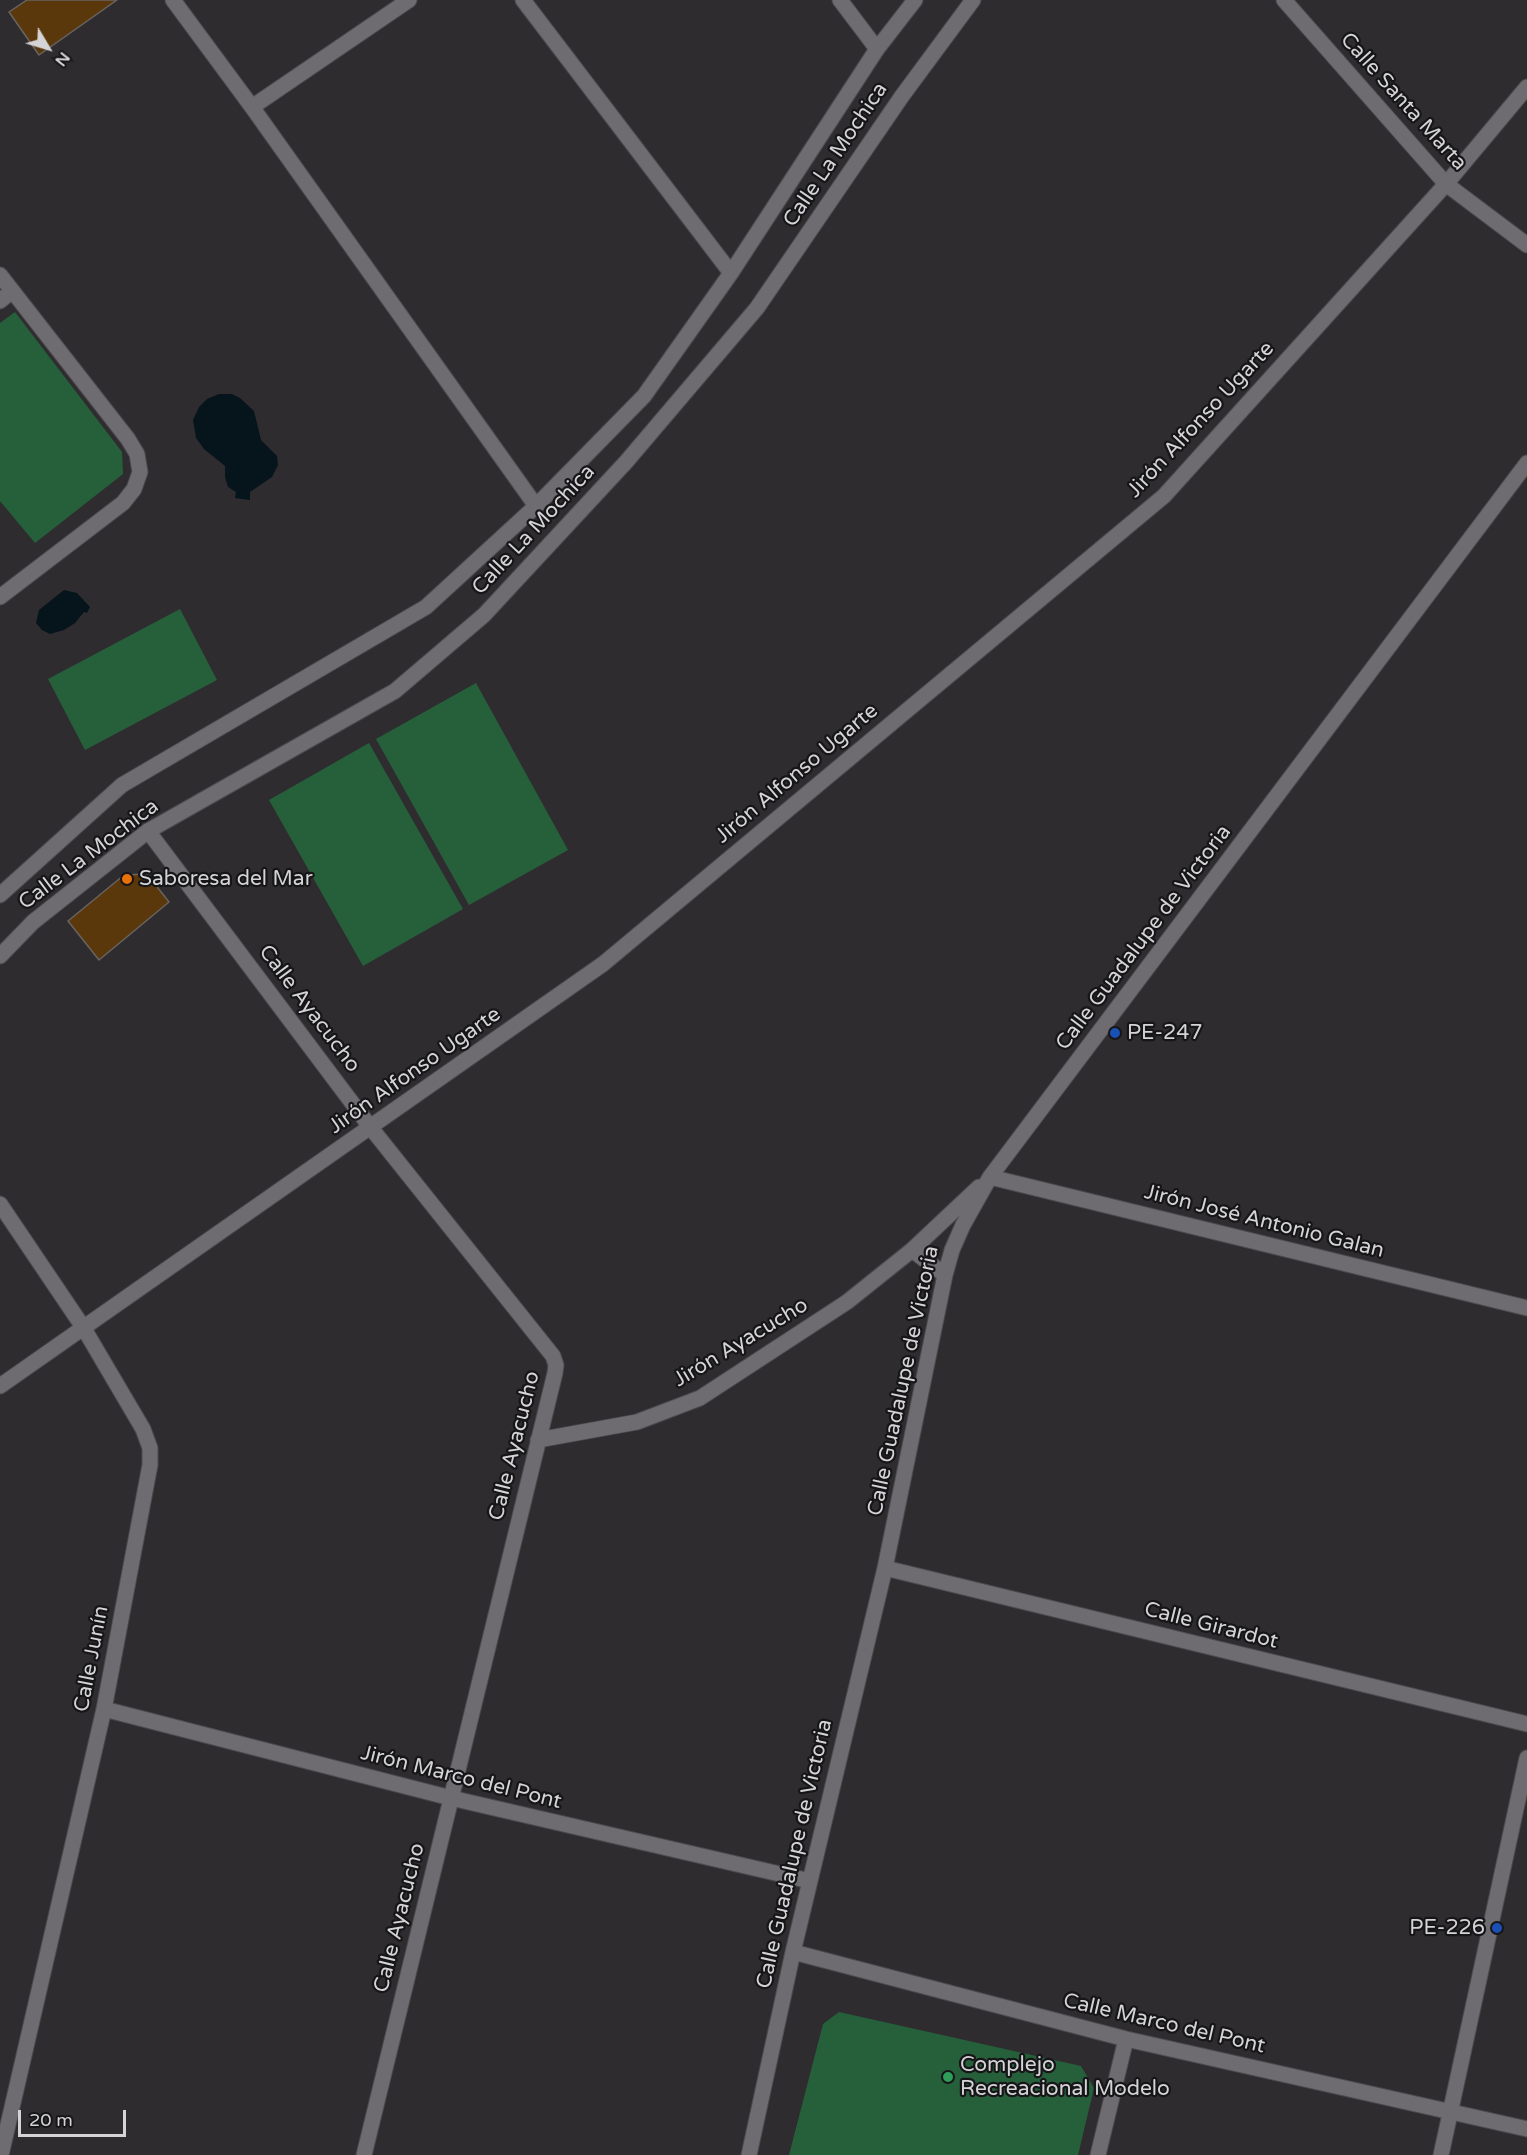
<!DOCTYPE html>
<html>
<head>
<meta charset="utf-8">
<style>
	body { margin:0 }
	#map { position:relative; width:1527px; height:2155px; overflow:hidden; background:#2f2c30; font-family:"Varela Round",sans-serif }
	canvas { display:block }
	.north { position:absolute; left:18px; top:18px; width:60px; height:60px; -webkit-text-stroke:4px #161517; paint-order:stroke; rotate:128deg; font-size:16px; font-weight:700; line-height:24px; text-align:center; color:#d4d3d5 }
	.north::after { content:''; display:block; margin:auto; width:21px; height:27px; background:#d4d3d5; clip-path:polygon(50% 0,100% 100%,50% 72%,0 100%) }
	.scale { position:absolute; left:18px; top:2110px; width:108px; height:27px; box-sizing:border-box; border:3px solid #d4d3d5; border-top:0; padding-left:8px; font-size:18px; line-height:21px; white-space:nowrap; color:#d4d3d5; -webkit-text-stroke:4px #161517; paint-order:stroke }
</style>
</head>
<body>
<div id="map">
<canvas width="1527" height="2155"></canvas>
<div class="north">N</div>
<div class="scale">20 m</div>
</div>
<script>
const g = document.querySelector('canvas').getContext('2d');
g.lineJoin = 'round';
function fill(path, color) {
  g.fillStyle = color;
  g.fill(path, 'evenodd');
}
function toPath(rows) {
  const path = new Path2D();
  for (const r of rows) {
    path.moveTo(r[0], r[1]);
    for (let i = 2; i < r.length; i += 2) path.lineTo(r[i], r[i + 1]);
  }
  return path;
}
function trace(path, color, width, dash) {
  g.strokeStyle = color;
  g.lineWidth = width;
  g.lineCap = dash ? 'butt' : 'round';
  g.setLineDash(dash || []);
  g.stroke(path);
}
function drawText(font, color, halo, rows, align = 'center') {
  g.font = font + ' "Varela Round",sans-serif';
  g.lineWidth = 4.5;
  g.setLineDash([]);
  g.textBaseline = 'middle';
  g.strokeStyle = halo;
  g.fillStyle = color;
  for (const [text, x, y, turn = 0] of rows) {
    g.save();
    g.translate(x, y);
    g.rotate((+turn || 0) * Math.PI / 180);
    g.textAlign = isNaN(turn) ? turn : align;
    if (halo) g.strokeText(text, 0, 0);
    g.fillText(text, 0, 0);
    g.restore();
  }
}
fill(toPath([
	[15,312,122,452,123,474,35,543,0,501,0,323],
	[180,609,217,680,85,750,48,679],
	[476,683,568,850,469,905,376,739],
	[369,743,463,909,363,966,269,800],
	[839,2012,1081,2066,1094,2088,1078,2155,789,2155,823,2024]
]), '#26603b');
fill(toPath([
	[219,394,232,394,240,398,254,411,261,440,277,456,278,465,272,477,250,492,250,500,235,498,236,492,228,487,225,477,225,466,204,449,196,438,193,420,199,407,207,399],
	[64,590,77,593,90,607,87,613,84,612,75,623,64,630,50,634,42,630,36,623,39,610]
]), '#06141b');
const building = toPath([
	[27,0,117,0,39,55,9,12,27,0],
	[147,874,169,902,99,960,68,921,124,875,147,874]
]);
fill(building, '#5b370c');
trace(building, '#686460', 1.5);
const street = toPath([
	[173,0,252,107,536,506,644,396,731,273,877,49,915,0],
	[523,0,731,273],
	[840,0,877,49],
	[252,107,409,0],
	[0,275,128,439,137,454,140,472,134,489,123,503,0,597],
	[0,301,12,291],
	[148,831,371,1128,553,1356,556,1365,555,1373,364,2155],
	[990,1177,1527,1308],
	[0,1204,83,1327,143,1429,150,1448,150,1465,104,1709,1,2155],
	[912,1250,945,1275],
	[0,1386,603,964,1164,496,1446,184,1527,87],
	[538,1440,637,1422,700,1398,847,1302,912,1250,979,1187],
	[885,1568,1527,1724],
	[104,1709,451,1798,810,1881],
	[793,1952,1126,2039,1527,2129],
	[749,2155,793,1952,885,1568,945,1275,952,1250,963,1225,990,1177,1527,463],
	[1098,2155,1126,2039]
]);
const secondary = toPath([
	[1284,0,1446,184,1527,245],
	[0,895,122,785,426,607,536,506],
	[0,956,33,922,148,831,395,691,484,615,626,462,757,308,902,96,973,0],
	[1441,2155,1527,1758]
]);
trace(street, '#4c4a4d', 17);
trace(secondary, '#4c4a4d', 17);
trace(street, '#6f6c71', 15);
trace(secondary, '#6f6c71', 15);
for (const [x, y, r, color] of [
	[127,879,6,"#e8710a"],
	[1115,1033,6,"#1a4fb4"],
	[1497,1928,6,"#1a4fb4"],
	[948,2077,6,"#2e9e5b"]
]) {
  const dot = new Path2D();
  dot.arc(x, y, r, 0, 2 * Math.PI);
  g.fillStyle = color;
  g.fill(dot);
  trace(dot, '#161517', 2);
}
drawText('21px', '#d4d3d5', '#161517', [
	["Calle Santa Marta",1403,102,48],
	["Calle La Mochica",836,155,-56],
	["Jirón Alfonso Ugarte",1201,420,-47],
	["Calle La Mochica",534,530,-47],
	["Jirón Alfonso Ugarte",797,774,-40],
	["Calle La Mochica",89,855,-37],
	["Calle Guadalupe de Victoria",1144,938,-53],
	["Calle Ayacucho",309,1009,53],
	["Jirón Alfonso Ugarte",415,1071,-35],
	["Jirón José Antonio Galan",1264,1222,14],
	["Jirón Ayacucho",741,1343,-31],
	["Calle Guadalupe de Victoria",904,1381,-78],
	["Calle Ayacucho",515,1446,-76],
	["Calle Girardot",1211,1626,14],
	["Calle Junín",92,1659,-79],
	["Jirón Marco del Pont",461,1778,14],
	["Calle Guadalupe de Victoria",795,1854,-77],
	["Calle Ayacucho",400,1918,-76],
	["Calle Marco del Pont",1164,2024,13]
]);
drawText('21px', '#d4d3d5', '#161517', [
	["Saboresa del Mar",139,879],
	["PE-247",1127,1033],
	["PE-226",1485,1928,"right"],
	["Complejo",960,2065],
	["Recreacional Modelo",960,2089]
], 'left');
</script>
</body>
</html>
